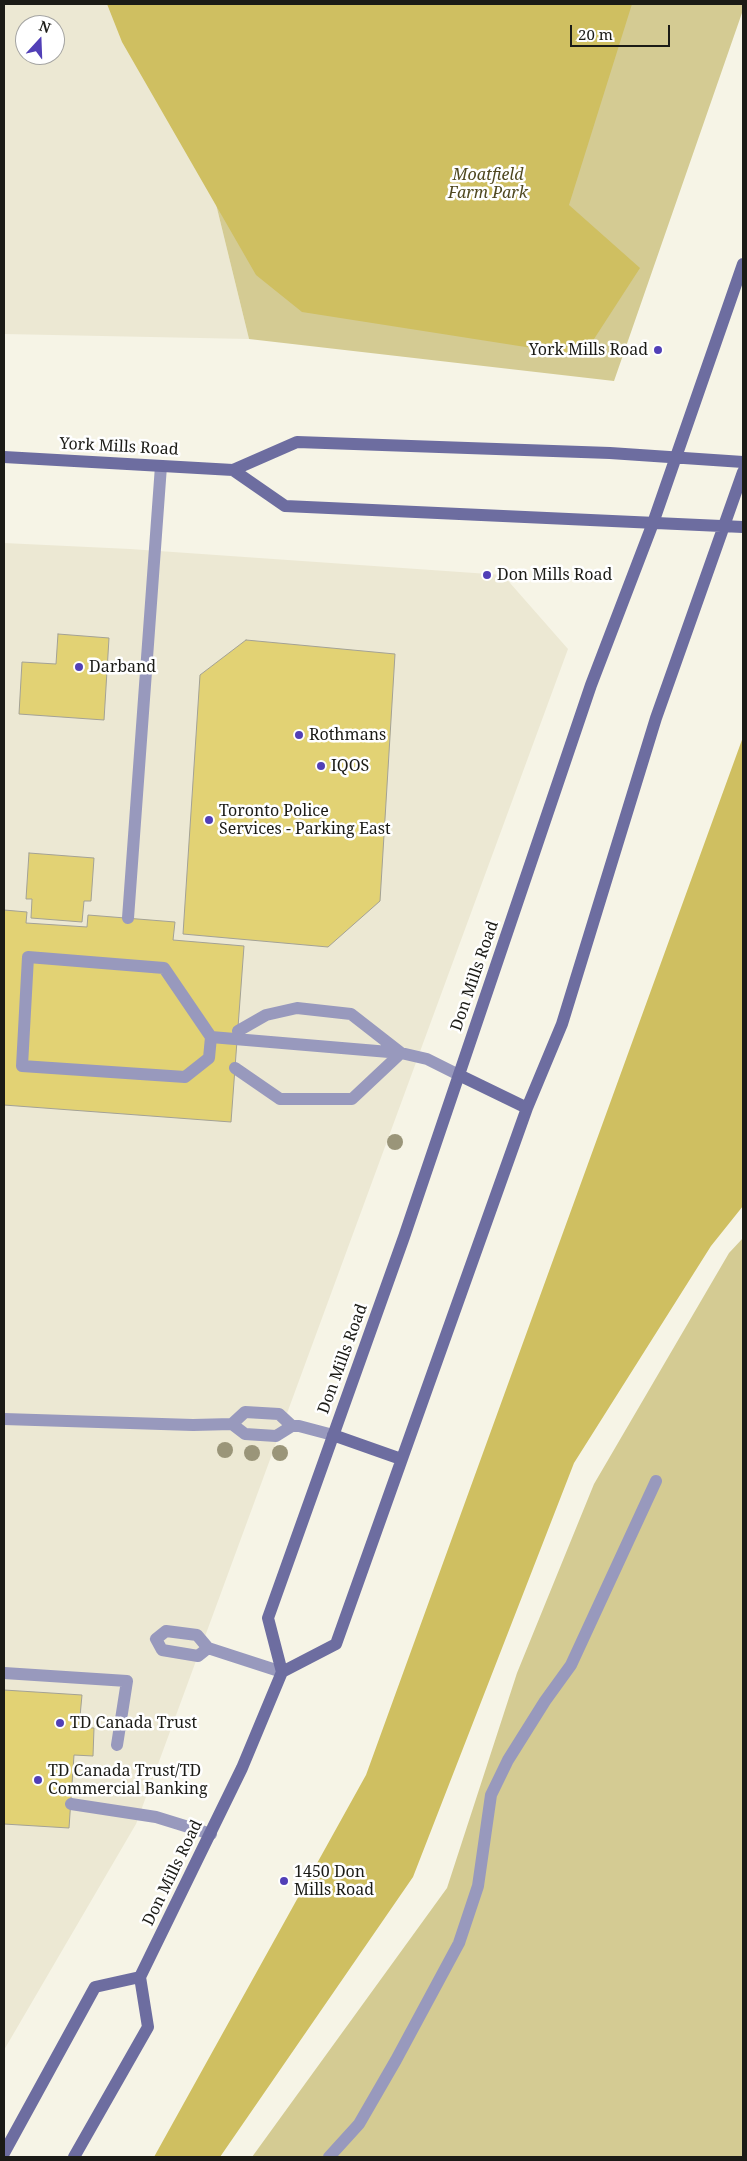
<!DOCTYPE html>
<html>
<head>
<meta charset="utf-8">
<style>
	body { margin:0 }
	#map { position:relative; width:747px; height:2161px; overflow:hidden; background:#f6f4e6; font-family:"Noto Serif",serif }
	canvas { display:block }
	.frame { position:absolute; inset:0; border:5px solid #1b1b16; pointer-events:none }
	.north { position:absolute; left:15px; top:15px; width:50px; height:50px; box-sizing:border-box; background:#fff; border:1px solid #a4a4a2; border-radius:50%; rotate:20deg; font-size:14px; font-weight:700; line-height:20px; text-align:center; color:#1b1b16 }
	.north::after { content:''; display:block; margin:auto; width:18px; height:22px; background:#513fb7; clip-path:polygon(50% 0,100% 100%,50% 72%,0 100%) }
	.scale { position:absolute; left:570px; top:25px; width:100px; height:22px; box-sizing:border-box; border:2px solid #1b1b16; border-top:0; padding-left:6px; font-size:15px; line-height:18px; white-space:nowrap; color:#1b1b16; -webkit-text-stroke:4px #fff; paint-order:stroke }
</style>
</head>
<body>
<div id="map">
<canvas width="747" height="2161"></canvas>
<div class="frame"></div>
<div class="north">N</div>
<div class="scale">20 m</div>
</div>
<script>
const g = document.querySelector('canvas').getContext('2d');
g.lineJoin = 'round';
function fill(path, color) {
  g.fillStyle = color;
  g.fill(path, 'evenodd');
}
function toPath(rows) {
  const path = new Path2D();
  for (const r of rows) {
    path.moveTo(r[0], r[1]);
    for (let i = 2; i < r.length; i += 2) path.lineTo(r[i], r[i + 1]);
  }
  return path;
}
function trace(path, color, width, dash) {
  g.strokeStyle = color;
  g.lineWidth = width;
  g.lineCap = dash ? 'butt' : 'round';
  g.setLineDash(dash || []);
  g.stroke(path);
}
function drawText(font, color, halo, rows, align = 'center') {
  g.font = font + ' "Noto Serif",serif';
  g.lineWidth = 5;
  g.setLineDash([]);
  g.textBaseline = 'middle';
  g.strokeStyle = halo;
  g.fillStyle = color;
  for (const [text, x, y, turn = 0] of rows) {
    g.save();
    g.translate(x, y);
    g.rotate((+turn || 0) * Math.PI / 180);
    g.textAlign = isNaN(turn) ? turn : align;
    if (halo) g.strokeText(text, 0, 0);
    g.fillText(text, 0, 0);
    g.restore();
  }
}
fill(toPath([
	[4,4,167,4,249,339,4,334],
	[25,25,55,25,55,55,25,55],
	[4,543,130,549,503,575,568,649,136,1824,4,2050]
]), '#ece8d3');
fill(toPath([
	[167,4,743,4,743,10,614,381,249,339],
	[743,1238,743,2157,252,2157,447,1888,517,1673,594,1484,729,1253]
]), '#d4cb93');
fill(toPath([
	[107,4,632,4,569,205,640,268,583,356,302,312,256,275,122,42],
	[743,737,743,1206,711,1246,574,1463,413,1877,220,2157,154,2157,366,1775]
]), '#cfbf61');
const building = toPath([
	[58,634,109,638,104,720,19,714,22,662,56,664,58,634],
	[246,640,395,654,380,901,328,947,183,934,200,675,246,640],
	[29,853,94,858,91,901,84,901,82,922,31,918,32,899,26,899,29,853],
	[4,910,27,912,26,923,87,927,88,915,175,922,173,940,244,946,231,1122,4,1105,4,910],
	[4,1690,82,1695,79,1727,94,1728,93,1756,74,1755,69,1828,4,1824,4,1690]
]);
fill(building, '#e2d274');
trace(building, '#a4a295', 1);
trace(toPath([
	[128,918,161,466],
	[238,1031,266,1015,297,1008,351,1014,401,1053],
	[211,1037,209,1058,185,1077,22,1066,28,957,164,968,211,1037,401,1053,427,1059,459,1075],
	[235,1068,280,1099,352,1099,401,1053],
	[4,1419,193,1425,232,1424,245,1434,276,1436,292,1426,299,1426,333,1435],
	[232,1424,245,1412,279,1414,292,1426],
	[208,1648,198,1656,162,1650,156,1639,166,1631,197,1635,208,1648,282,1672],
	[4,1673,127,1681,117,1745],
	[71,1804,156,1817,211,1834],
	[329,2157,359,2124,396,2060,459,1943,478,1886,491,1795,508,1760,545,1701,571,1665,656,1481]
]), '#9899bd', 12);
trace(toPath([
	[4,457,233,470,297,442,610,453,743,462],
	[233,470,285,506,743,527],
	[459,1075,527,1108],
	[333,1435,401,1459],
	[282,1672,336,1644,527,1108,562,1024,656,718,743,472],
	[4,2153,95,1987,140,1977],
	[74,2157,148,2027,140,1977,242,1768,282,1672,268,1618,404,1237,591,685,653,523,743,264]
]), '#6d6da0', 12);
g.fillStyle = '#9a9579';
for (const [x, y] of [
	[395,1142],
	[225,1450],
	[252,1453],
	[280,1453]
]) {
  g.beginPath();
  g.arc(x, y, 8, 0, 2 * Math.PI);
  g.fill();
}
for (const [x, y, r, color] of [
	[658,350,5,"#513fb7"],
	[487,575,5,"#513fb7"],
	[79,667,5,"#513fb7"],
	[299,735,5,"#513fb7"],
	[321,766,5,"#513fb7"],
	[209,820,5,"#513fb7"],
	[60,1723,5,"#513fb7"],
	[38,1780,5,"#513fb7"],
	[284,1881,5,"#513fb7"]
]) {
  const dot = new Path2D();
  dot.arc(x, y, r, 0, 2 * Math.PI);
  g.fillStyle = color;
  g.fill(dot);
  trace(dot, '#fff', 2);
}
drawText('italic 16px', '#4f4820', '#fff', [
	["Moatfield",488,175],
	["Farm Park",488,193]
]);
drawText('16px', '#1b1b16', '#fff', [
	["York Mills Road",648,350,"right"],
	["Don Mills Road",497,575],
	["Darband",89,667],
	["Rothmans",309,735],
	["IQOS",331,766],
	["Toronto Police",219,811],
	["Services - Parking East",219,829],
	["TD Canada Trust",70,1723],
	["TD Canada Trust/TD",48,1771],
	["Commercial Banking",48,1789],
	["1450 Don",294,1872],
	["Mills Road",294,1890]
], 'left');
drawText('16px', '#1b1b16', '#fff', [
	["York Mills Road",119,447,3],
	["Don Mills Road",475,976,-71],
	["Don Mills Road",343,1359,-70],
	["Don Mills Road",173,1873,-64]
]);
</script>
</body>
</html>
